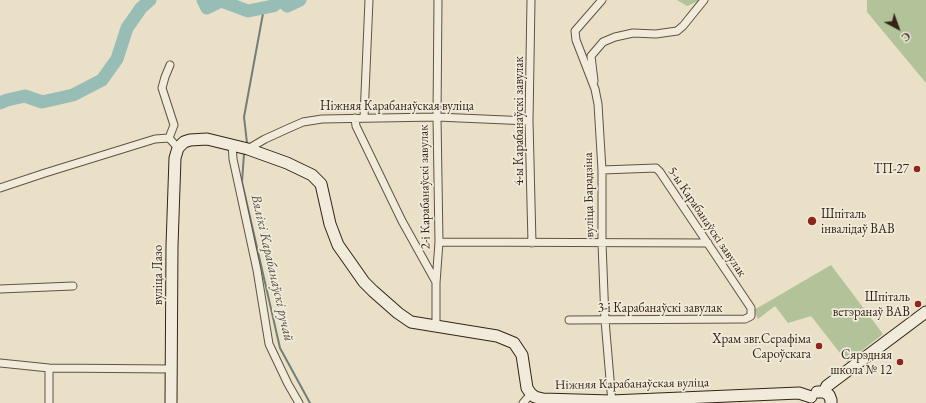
<!DOCTYPE html>
<html>
<head>
<meta charset="utf-8">
<style>
	body { margin:0 }
	#map { position:relative; width:926px; height:403px; overflow:hidden; background:#eae0c7; font-family:"EB Garamond",serif }
	canvas { display:block }
	.north { position:absolute; left:878px; top:8px; width:40px; height:40px; -webkit-text-stroke:3px #f1ebdb; paint-order:stroke; rotate:139deg; font-size:11px; font-weight:700; line-height:16px; text-align:center; color:#342316 }
	.north::after { content:''; display:block; margin:auto; width:14px; height:18px; background:#342316; clip-path:polygon(50% 0,100% 100%,50% 72%,0 100%) }
</style>
</head>
<body>
<div id="map">
<canvas width="926" height="403"></canvas>
<div class="north">С</div>
</div>
<script>
const g = document.querySelector('canvas').getContext('2d');
g.lineJoin = 'round';
function fill(path, color) {
  g.fillStyle = color;
  g.fill(path, 'evenodd');
}
function toPath(rows) {
  const path = new Path2D();
  for (const r of rows) {
    path.moveTo(r[0], r[1]);
    for (let i = 2; i < r.length; i += 2) path.lineTo(r[i], r[i + 1]);
  }
  return path;
}
function trace(path, color, width, dash) {
  g.strokeStyle = color;
  g.lineWidth = width;
  g.lineCap = dash ? 'butt' : 'round';
  g.setLineDash(dash || []);
  g.stroke(path);
}
function drawText(font, color, halo, rows, align = 'center') {
  g.font = font + ' "EB Garamond",serif';
  g.lineWidth = 3.5;
  g.setLineDash([]);
  g.textBaseline = 'middle';
  g.strokeStyle = halo;
  g.fillStyle = color;
  for (const [text, x, y, turn = 0] of rows) {
    g.save();
    g.translate(x, y);
    g.rotate((+turn || 0) * Math.PI / 180);
    g.textAlign = isNaN(turn) ? turn : align;
    if (halo) g.strokeText(text, 0, 0);
    g.fillText(text, 0, 0);
    g.restore();
  }
}
fill(toPath([
	[677,0,701,0,687,6],
	[867,0,926,0,926,83,867,12],
	[831,265,883,334,847,362,811,316,788,323,775,306,758,319,754,310]
]), '#b2c399');
trace(toPath([
	[247,143,244,117,264,8],
	[244,154,242,182,280,348,310,403]
]), '#707f77', 2);
trace(toPath([
	[203,0,207,8,221,1,248,11,273,6,281,0],
	[281,0,287,6,300,0],
	[0,103,7,100,25,96,42,102,73,95,102,80,117,59,127,28,141,8,150,0]
]), '#98bdb7', 13);
const minor = toPath([
	[531,0,529,121,532,243],
	[602,0,575,31,576,40,595,89,598,104,602,170,602,243,605,320,612,403],
	[594,81,591,56,603,42,615,37,633,33,656,34,677,31,683,26,704,0],
	[364,117,369,0],
	[355,118,356,126,402,221,436,282],
	[169,138,174,125,162,88,165,77,170,65],
	[232,144,233,159,257,270,269,344,288,384,299,403],
	[248,149,265,139,287,129,303,122,322,119,437,117,529,121],
	[0,188,45,173,155,139,169,138,178,148],
	[439,242,708,243],
	[0,289,73,286],
	[569,320,745,319,751,316,751,308,660,172,656,168,602,170],
	[436,325,436,283,439,242,437,117,438,0],
	[0,363,49,368,172,369],
	[49,403,49,368],
	[523,403,531,394]
]);
const secondary = toPath([
	[817,392,824,392,829,395,831,400,831,403],
	[824,392,827,386,926,312],
	[171,403,172,246,175,158,178,148,184,142,190,140,207,139,248,149,287,163,312,175,321,184,330,224,338,245,364,282,373,291,398,313,411,322,497,336,514,343,522,355,527,388,531,394,535,397,543,399,611,401,799,393,811,397]
]);
trace(minor, '#625242', 9);
trace(secondary, '#342316', 13);
trace(minor, '#f1ebdb', 7);
trace(secondary, '#f1ebdb', 11);
for (const [x, y, r, color] of [
	[917,169,4,"#8f2418"],
	[812,221,5,"#8f2418"],
	[918,304,4,"#8f2418"],
	[819,346,4,"#8f2418"],
	[900,362,4,"#8f2418"]
]) {
  const dot = new Path2D();
  dot.arc(x, y, r, 0, 2 * Math.PI);
  g.fillStyle = color;
  g.fill(dot);
  trace(dot, '#f1ebdb', 1.5);
}
drawText('13px', '#342316', '#f1ebdb', [
	["Ніжняя Карабанаўская вуліца",397,106],
	["4-ы Карабанаўскі завулак",519,121,-90],
	["2-і Карабанаўскі завулак",425,187,-91],
	["вуліца Барадзіна",589,195,-91],
	["5-ы Карабанаўскі завулак",707,222,56],
	["вуліца Лазо",158,275,-90],
	["3-і Карабанаўскі завулак",660,308],
	["Ніжняя Карабанаўская вуліца",632,384,-1]
]);
drawText('13px', '#342316', '#f1ebdb', [
	["ТП-27",909,169],
	["Шпіталь",821,214,"left"],
	["інвалідаў ВАВ",821,229,"left"],
	["Шпіталь",910,297],
	["ветэранаў ВАВ",910,312],
	["Храм звг.Серафіма",811,339],
	["Сароўскага",811,354],
	["Сярэдняя",892,355],
	["школа № 12",892,370]
], 'right');
drawText('italic 14px', '#525146', '#f1ebdb', [
	["Вялікі Карабанаўскі ручай",272,268,77]
]);
</script>
</body>
</html>
